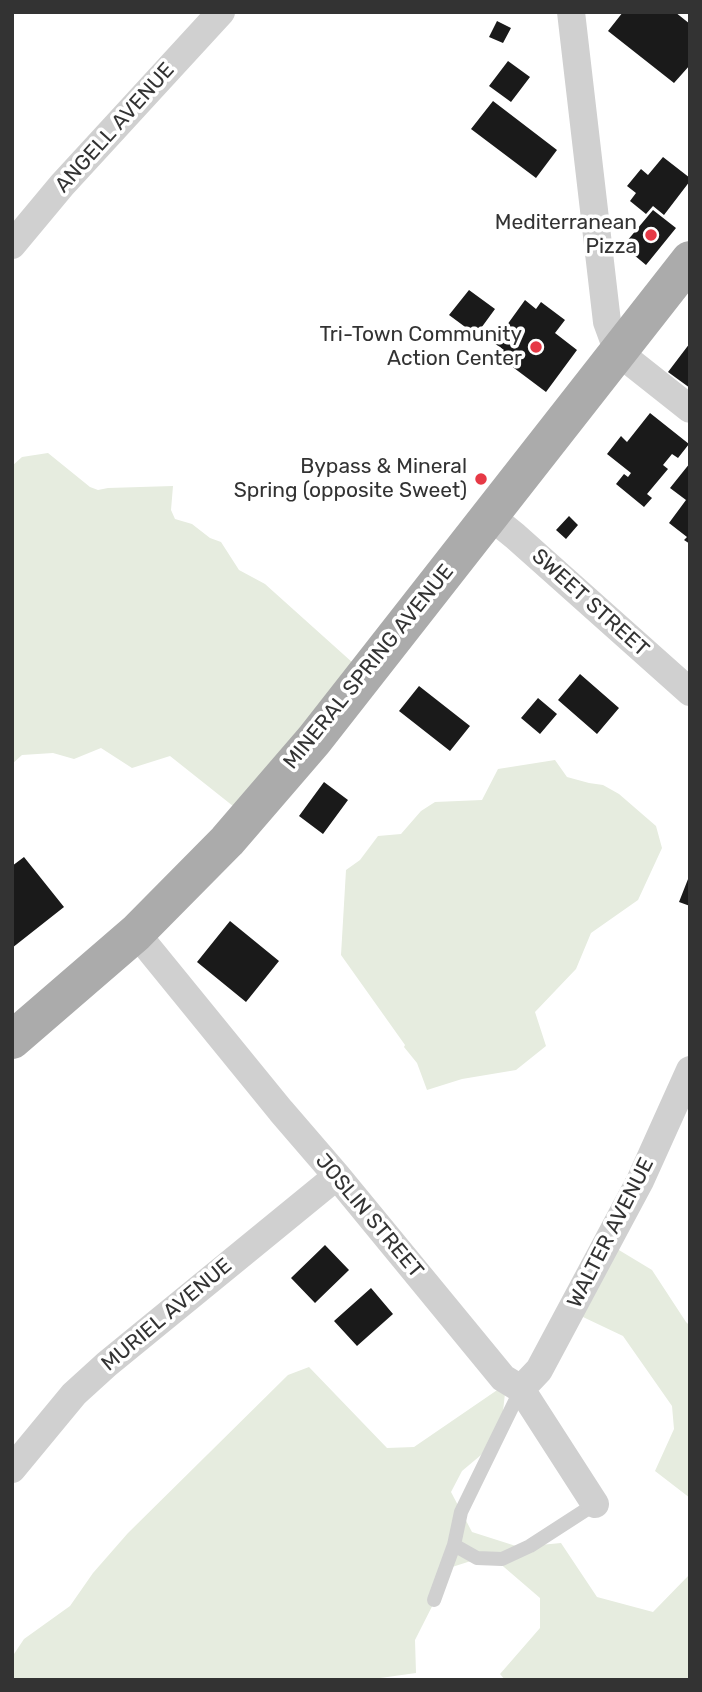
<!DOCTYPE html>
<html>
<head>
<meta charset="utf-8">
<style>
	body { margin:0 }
	#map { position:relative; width:702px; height:1692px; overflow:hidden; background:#fff; font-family:Rubik,sans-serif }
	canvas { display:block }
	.frame { position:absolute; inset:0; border:14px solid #333; pointer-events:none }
</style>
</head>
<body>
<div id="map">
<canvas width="702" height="1692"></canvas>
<div class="frame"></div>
</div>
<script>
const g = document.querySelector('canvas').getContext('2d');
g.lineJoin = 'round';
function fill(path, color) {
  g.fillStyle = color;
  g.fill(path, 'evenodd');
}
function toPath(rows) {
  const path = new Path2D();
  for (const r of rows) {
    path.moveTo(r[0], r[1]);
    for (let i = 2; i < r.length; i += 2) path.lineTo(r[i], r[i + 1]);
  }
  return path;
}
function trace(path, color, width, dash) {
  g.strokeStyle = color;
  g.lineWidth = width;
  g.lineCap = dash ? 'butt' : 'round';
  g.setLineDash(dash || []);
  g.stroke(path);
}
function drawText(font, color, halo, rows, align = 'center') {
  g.font = font + ' Rubik,sans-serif';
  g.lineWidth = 7;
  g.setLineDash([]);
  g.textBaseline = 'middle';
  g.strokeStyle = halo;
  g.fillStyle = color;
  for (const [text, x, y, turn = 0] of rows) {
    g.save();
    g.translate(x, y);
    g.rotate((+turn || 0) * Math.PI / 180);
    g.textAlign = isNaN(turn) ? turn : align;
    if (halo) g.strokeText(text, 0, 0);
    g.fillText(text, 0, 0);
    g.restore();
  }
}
fill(toPath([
	[48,453,90,487,98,490,108,488,173,486,171,510,175,519,192,524,210,538,221,542,239,570,265,584,353,663,238,810,170,756,132,768,101,748,74,759,53,753,22,755,12,764,12,466,22,457],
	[555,760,567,777,589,783,603,785,619,794,656,826,662,848,638,900,591,933,576,969,535,1012,546,1046,516,1070,462,1079,427,1090,417,1063,404,1047,405,1045,341,955,346,870,360,860,378,836,401,834,421,811,435,802,482,800,498,769],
	[599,1238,652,1270,686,1322,690,1326,690,1498,655,1471,674,1429,672,1406,623,1336,564,1308],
	[309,1367,387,1448,414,1447,506,1384,500,1439,462,1471,451,1492,472,1532,519,1547,561,1543,597,1597,653,1612,690,1574,690,1680,505,1680,500,1674,540,1628,540,1598,490,1555,452,1567,415,1640,416,1673,366,1680,12,1680,12,1657,24,1639,70,1606,93,1573,128,1533,288,1375]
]), '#e6ecdf');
fill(toPath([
	[623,12,675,12,690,24,690,65,674,83,608,31],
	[497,21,511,28,503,43,489,37],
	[508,61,530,77,511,102,489,86],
	[493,101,557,150,536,178,471,129],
	[663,157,690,178,690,181,664,215,653,206,646,214,630,201,636,193,627,186,641,169,648,175],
	[653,210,676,228,646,265,628,250,627,241],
	[469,290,495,309,476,335,449,315],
	[525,300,536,309,541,302,565,320,555,333,577,350,546,392,498,356,504,350,494,343],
	[690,343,690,388,668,372],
	[650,413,689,444,678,458,672,454,663,465,668,469,647,494,652,498,644,507,616,484,624,474,628,477,631,473,607,454,621,436,627,442],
	[690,463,690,544,684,540,687,537,669,523,686,500,670,488],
	[569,516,578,525,566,539,556,530],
	[580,674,619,708,597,734,558,700],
	[419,686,470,726,450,751,399,711],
	[538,698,557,714,540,734,521,718],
	[324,782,348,800,323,834,299,816],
	[24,857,64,907,12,948,12,866],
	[690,874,690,906,679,902],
	[230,921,279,961,246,1002,197,962],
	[325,1245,349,1270,315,1303,291,1278],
	[371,1288,393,1314,357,1346,334,1321]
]), '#1a1a1a');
trace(toPath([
	[521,1389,461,1512,454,1545,477,1558,502,1559,530,1546,595,1504],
	[434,1600,454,1545]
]), '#d0d0d0', 14);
trace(toPath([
	[571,12,607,322,618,352,690,409],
	[12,245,62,185,221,12],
	[489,515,515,536,690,692],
	[136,933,281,1111,337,1176,503,1378,521,1389,595,1504],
	[521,1389,539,1370,640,1181,690,1070],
	[12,1469,74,1394,107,1364,337,1176]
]), '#d0d0d0', 28);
trace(toPath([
	[12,1040,136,933,227,841,314,740,690,260]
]), '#ababab', 38);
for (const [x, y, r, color] of [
	[651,235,7,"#e63946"],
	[536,347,7,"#e63946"],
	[481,479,7,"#e63946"]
]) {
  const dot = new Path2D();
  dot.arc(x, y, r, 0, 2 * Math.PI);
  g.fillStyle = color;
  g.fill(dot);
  trace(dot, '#fff', 2.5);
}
drawText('21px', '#333', '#fff', [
	["ANGELL AVENUE",115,128,-48],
	["SWEET STREET",590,603,42],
	["MINERAL SPRING AVENUE",369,667,-51],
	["JOSLIN STREET",369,1216,50],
	["WALTER AVENUE",611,1233,-63],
	["MURIEL AVENUE",167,1315,-40]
]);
drawText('21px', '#333', '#fff', [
	["Mediterranean",637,223],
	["Pizza",637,247],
	["Tri-Town Community",522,335],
	["Action Center",522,359],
	["Bypass & Mineral",467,467],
	["Spring (opposite Sweet)",467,491]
], 'right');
</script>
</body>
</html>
